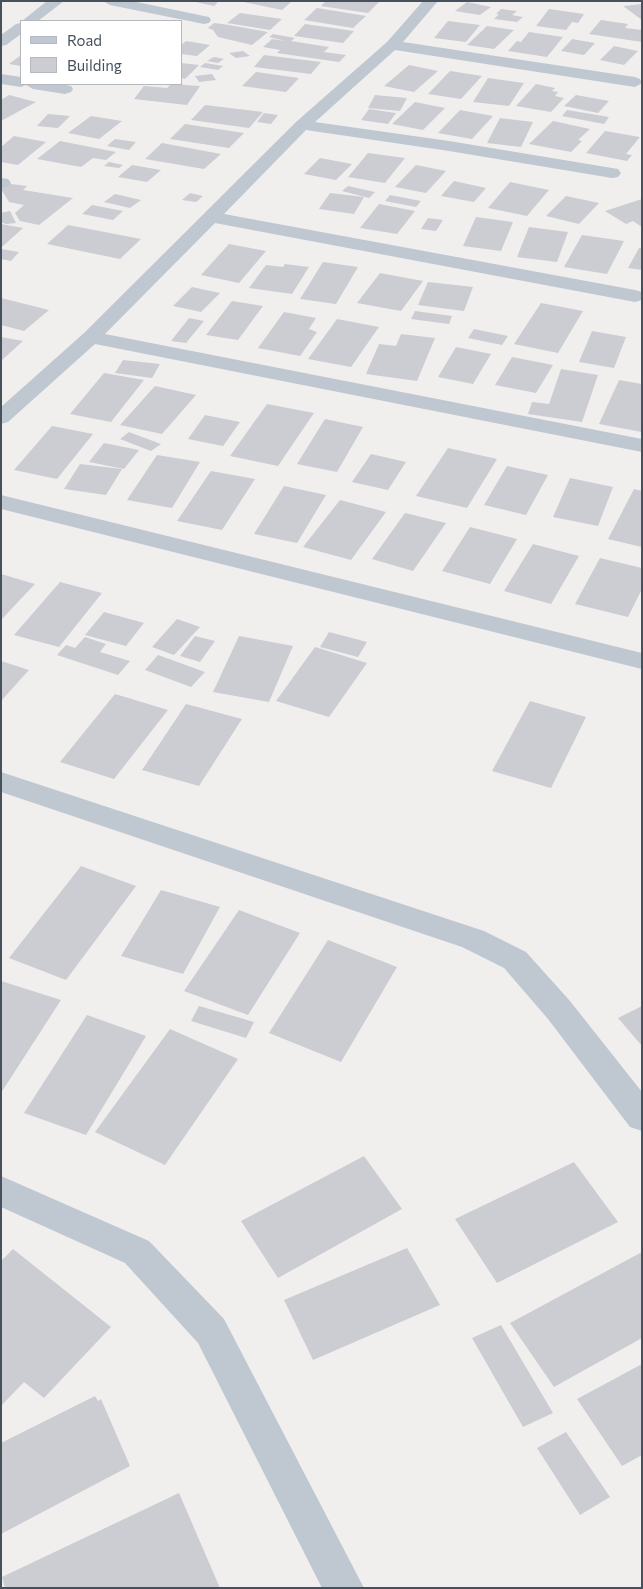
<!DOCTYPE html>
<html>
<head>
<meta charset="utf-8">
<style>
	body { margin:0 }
	#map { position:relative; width:643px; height:1589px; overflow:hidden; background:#f1eeee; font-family:Commissioner,sans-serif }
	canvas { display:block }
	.frame { position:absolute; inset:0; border:2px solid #47515c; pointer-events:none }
	.legend { position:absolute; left:20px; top:20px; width:162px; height:65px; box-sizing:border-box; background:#fff; border:1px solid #b5b9be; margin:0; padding:6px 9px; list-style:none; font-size:15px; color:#47515c }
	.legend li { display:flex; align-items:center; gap:10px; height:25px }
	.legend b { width:25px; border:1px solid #b5b9be }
</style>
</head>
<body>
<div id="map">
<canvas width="643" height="1589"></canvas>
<div class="frame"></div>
<ul class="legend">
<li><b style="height:6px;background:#bfc8d0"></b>Road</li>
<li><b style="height:14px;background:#cbcdd3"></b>Building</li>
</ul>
</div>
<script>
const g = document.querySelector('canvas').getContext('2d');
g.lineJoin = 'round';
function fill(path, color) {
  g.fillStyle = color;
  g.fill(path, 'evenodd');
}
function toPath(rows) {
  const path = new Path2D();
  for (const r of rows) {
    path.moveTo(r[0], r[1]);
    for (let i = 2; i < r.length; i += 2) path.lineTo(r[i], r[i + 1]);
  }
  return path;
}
fill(toPath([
	[191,1,219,1,214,6],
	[239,1,292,1,282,10],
	[326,1,380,1,368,13,321,6],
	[467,2,491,7,480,15,455,11],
	[642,4,642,20,623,6],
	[317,8,366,16,353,28,304,20],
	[501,9,517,11,512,15,523,17,517,22,494,19,499,14,496,14],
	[549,9,584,14,578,23,572,22,566,30,536,26],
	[240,13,282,19,270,30,227,23],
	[601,20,628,24,625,28,642,30,642,42,589,34],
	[448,21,480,25,466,42,434,38],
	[214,23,229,25,268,32,252,45,218,37,213,30,208,28],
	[305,24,354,31,343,43,294,36],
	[487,26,514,30,494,49,467,45],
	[529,32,563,37,547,57,508,51,517,41,521,42],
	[273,34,295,38,291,41,329,47,324,52,346,55,339,62,277,53,280,50,263,47,272,39,286,41,269,37],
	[572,39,595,43,584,55,561,51],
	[186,41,210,45,197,56,181,54,181,45],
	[614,46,638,51,624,65,600,60],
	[243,51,250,56,236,58,229,53],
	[21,55,21,66,9,64],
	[264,55,321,62,311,74,254,67],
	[214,57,224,59,218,63,207,61],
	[181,63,199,65,185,79,181,78],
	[205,63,223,66,218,70,200,67],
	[409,65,438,71,414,92,384,86],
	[450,71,482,76,461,99,428,94],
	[256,72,299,78,286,92,242,86],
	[212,74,216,80,199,82,195,76],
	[488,78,524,83,509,106,473,102],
	[171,84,200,86,187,105,134,99,144,86,167,88],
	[536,84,555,88,552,91,558,92,555,96,564,98,551,112,516,106],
	[9,95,36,102,1,121,1,100],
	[375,95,407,98,400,111,368,108],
	[576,95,609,101,598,113,564,106],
	[415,102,445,108,423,130,392,124],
	[205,105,263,112,249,128,191,120],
	[369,109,396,113,388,124,361,120],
	[460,110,493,116,472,139,438,133],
	[567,110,609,117,604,124,562,116],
	[264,113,278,115,271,124,257,122],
	[48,114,70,116,58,128,37,126],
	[91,116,122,121,99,139,68,133],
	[500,118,533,122,521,147,487,143],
	[553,121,590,129,578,140,582,141,571,152,529,144],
	[185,124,244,133,229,148,170,139],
	[605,131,640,137,626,154,632,155,627,161,586,153],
	[14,136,46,142,18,165,1,162,1,147],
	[115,139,136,142,129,150,107,146],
	[60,141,116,152,106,160,93,158,81,167,37,159],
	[162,143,221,154,204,169,145,159],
	[368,153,405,158,385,183,348,177],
	[320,158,352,164,336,180,304,174],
	[109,162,123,165,119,168,104,166],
	[132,165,161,170,147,182,118,177],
	[416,165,446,171,426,193,395,187],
	[454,181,486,188,474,202,441,196],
	[510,182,549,190,527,216,488,208],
	[3,183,27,186,23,190,73,198,39,225,20,221,15,213,24,205,9,202,1,189],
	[348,186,375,192,369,198,342,191],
	[190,193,203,196,196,202,182,200],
	[330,193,364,197,354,214,319,209],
	[115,194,141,200,130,208,104,202],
	[390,195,421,201,416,207,385,201],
	[566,196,599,203,579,224,546,216],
	[642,199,642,227,633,221,626,224,605,211],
	[379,204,415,211,397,234,360,228],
	[92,205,123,211,113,220,82,214],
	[10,211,16,223,6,224,1,222,1,213],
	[476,217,513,222,501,251,463,246],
	[428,218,443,220,436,231,421,229],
	[1,224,23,228,3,246,1,246],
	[68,225,141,239,120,259,47,244],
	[529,227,568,232,557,262,517,257],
	[582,235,624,241,607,274,564,267],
	[229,244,266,251,239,283,201,275],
	[639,248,642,248,642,270,628,268],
	[1,249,19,252,11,261,1,259],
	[323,262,358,267,336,304,300,299],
	[285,264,309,267,292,294,249,288,266,265,283,267],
	[380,273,423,281,401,311,357,303],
	[428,282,473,287,464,311,418,305],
	[192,287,220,293,201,312,173,306],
	[1,298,49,310,24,331,1,325],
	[232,301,263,306,238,340,206,335],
	[541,303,583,311,558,353,514,344],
	[415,311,452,316,449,324,411,319],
	[284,312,316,318,309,329,317,332,300,356,258,348],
	[189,318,204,321,186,343,171,341],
	[337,319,379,327,351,367,308,359],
	[474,329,508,336,502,345,468,338],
	[592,331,626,337,614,368,579,362],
	[401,334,435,338,417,381,366,374,379,344,396,346],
	[1,337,23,341,1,361],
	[456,347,491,354,473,384,438,377],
	[512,357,553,365,536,393,495,385],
	[123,360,160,364,152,378,115,373],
	[561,369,598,375,582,422,528,414,532,402,549,404],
	[104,373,144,380,111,422,70,414],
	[619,380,642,384,642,432,599,424],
	[155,386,196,395,162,434,120,425],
	[267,404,314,413,278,466,230,456],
	[205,415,240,422,223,446,188,439],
	[325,419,363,427,337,472,297,464],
	[52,426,93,434,57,479,14,470],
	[129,432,161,444,151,451,120,439],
	[104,443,139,450,124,469,89,462],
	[448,448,497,459,467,508,416,496],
	[371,454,406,462,388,490,352,482],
	[157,455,200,462,172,508,127,500],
	[80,464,122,469,106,495,64,489],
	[507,466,548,475,526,515,484,505],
	[211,471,255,479,222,530,177,521],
	[570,478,613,487,598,526,553,517],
	[284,486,326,495,297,543,254,534],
	[634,489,642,491,642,547,608,539],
	[340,500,386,512,351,560,303,547],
	[405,513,446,523,413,571,372,559],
	[470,527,517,539,490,584,442,571],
	[533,544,579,556,551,604,504,591],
	[600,558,642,568,642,589,628,617,575,604],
	[1,574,35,584,1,620],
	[60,582,102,593,59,647,14,635],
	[104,612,144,623,126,646,85,635],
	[177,619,200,627,174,655,152,647],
	[329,632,367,642,358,657,320,647],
	[195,636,215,641,200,662,180,656],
	[239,636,293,646,269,702,213,692],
	[85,637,106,644,100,652,130,661,118,675,57,655,66,645,75,648],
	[315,647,367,663,329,717,276,701],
	[158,655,205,672,191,687,145,670],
	[1,661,29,670,1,701],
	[115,694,168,710,114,779,60,762],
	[530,701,586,717,551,788,492,771],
	[186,704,242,719,199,786,142,770],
	[81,866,136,886,66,980,9,958],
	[161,890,220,907,183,974,121,956],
	[239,910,300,933,248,1015,184,991],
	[328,940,397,967,341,1062,269,1033],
	[1,981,61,1000,1,1093],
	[199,1006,254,1022,246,1038,191,1021],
	[642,1006,642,1046,618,1018],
	[87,1015,146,1036,86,1135,24,1113],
	[170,1029,238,1059,165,1165,95,1132],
	[364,1156,402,1209,278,1278,241,1221],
	[574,1162,618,1222,497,1283,455,1219],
	[407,1248,440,1305,313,1360,284,1300],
	[13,1249,111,1327,44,1398,24,1382,1,1406,1,1261],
	[642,1252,642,1338,554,1387,510,1323],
	[501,1325,553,1413,523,1427,472,1338],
	[642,1364,642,1455,622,1466,577,1399],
	[95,1396,98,1401,101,1399,130,1466,1,1534,1,1443],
	[566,1432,610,1497,580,1515,537,1448],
	[179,1493,220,1588,5,1588,2,1577]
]), '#cbcdd3');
fill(toPath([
	[47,1,64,1,38,21,22,21,47,1],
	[103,1,132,1,204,16,209,17,211,20,209,23,204,24,110,5,103,1],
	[423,1,438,1,403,42,635,77,640,79,642,83,635,87,395,50,315,122,449,141,612,168,618,169,621,173,618,177,612,178,449,151,306,130,224,214,635,290,642,292,642,300,635,302,215,223,105,334,642,439,642,452,95,344,8,422,1,424,1,407,84,333,296,122,387,42,423,1],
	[21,23,21,34,6,45,1,46,1,35,16,24,21,23],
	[1,74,21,77,21,84,61,84,71,86,73,89,71,92,65,94,33,89,26,85,21,87,1,84,1,74],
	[1,178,8,179,11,183,8,187,1,188,1,178],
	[1,495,642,653,642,669,1,509,1,495],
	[1,772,484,931,526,952,570,1001,642,1092,642,1131,630,1127,548,1019,504,968,462,947,1,792,1,772],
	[1,1176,149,1241,224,1319,364,1588,322,1588,198,1343,125,1263,1,1207,1,1176]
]), '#bfc8d0');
</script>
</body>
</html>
